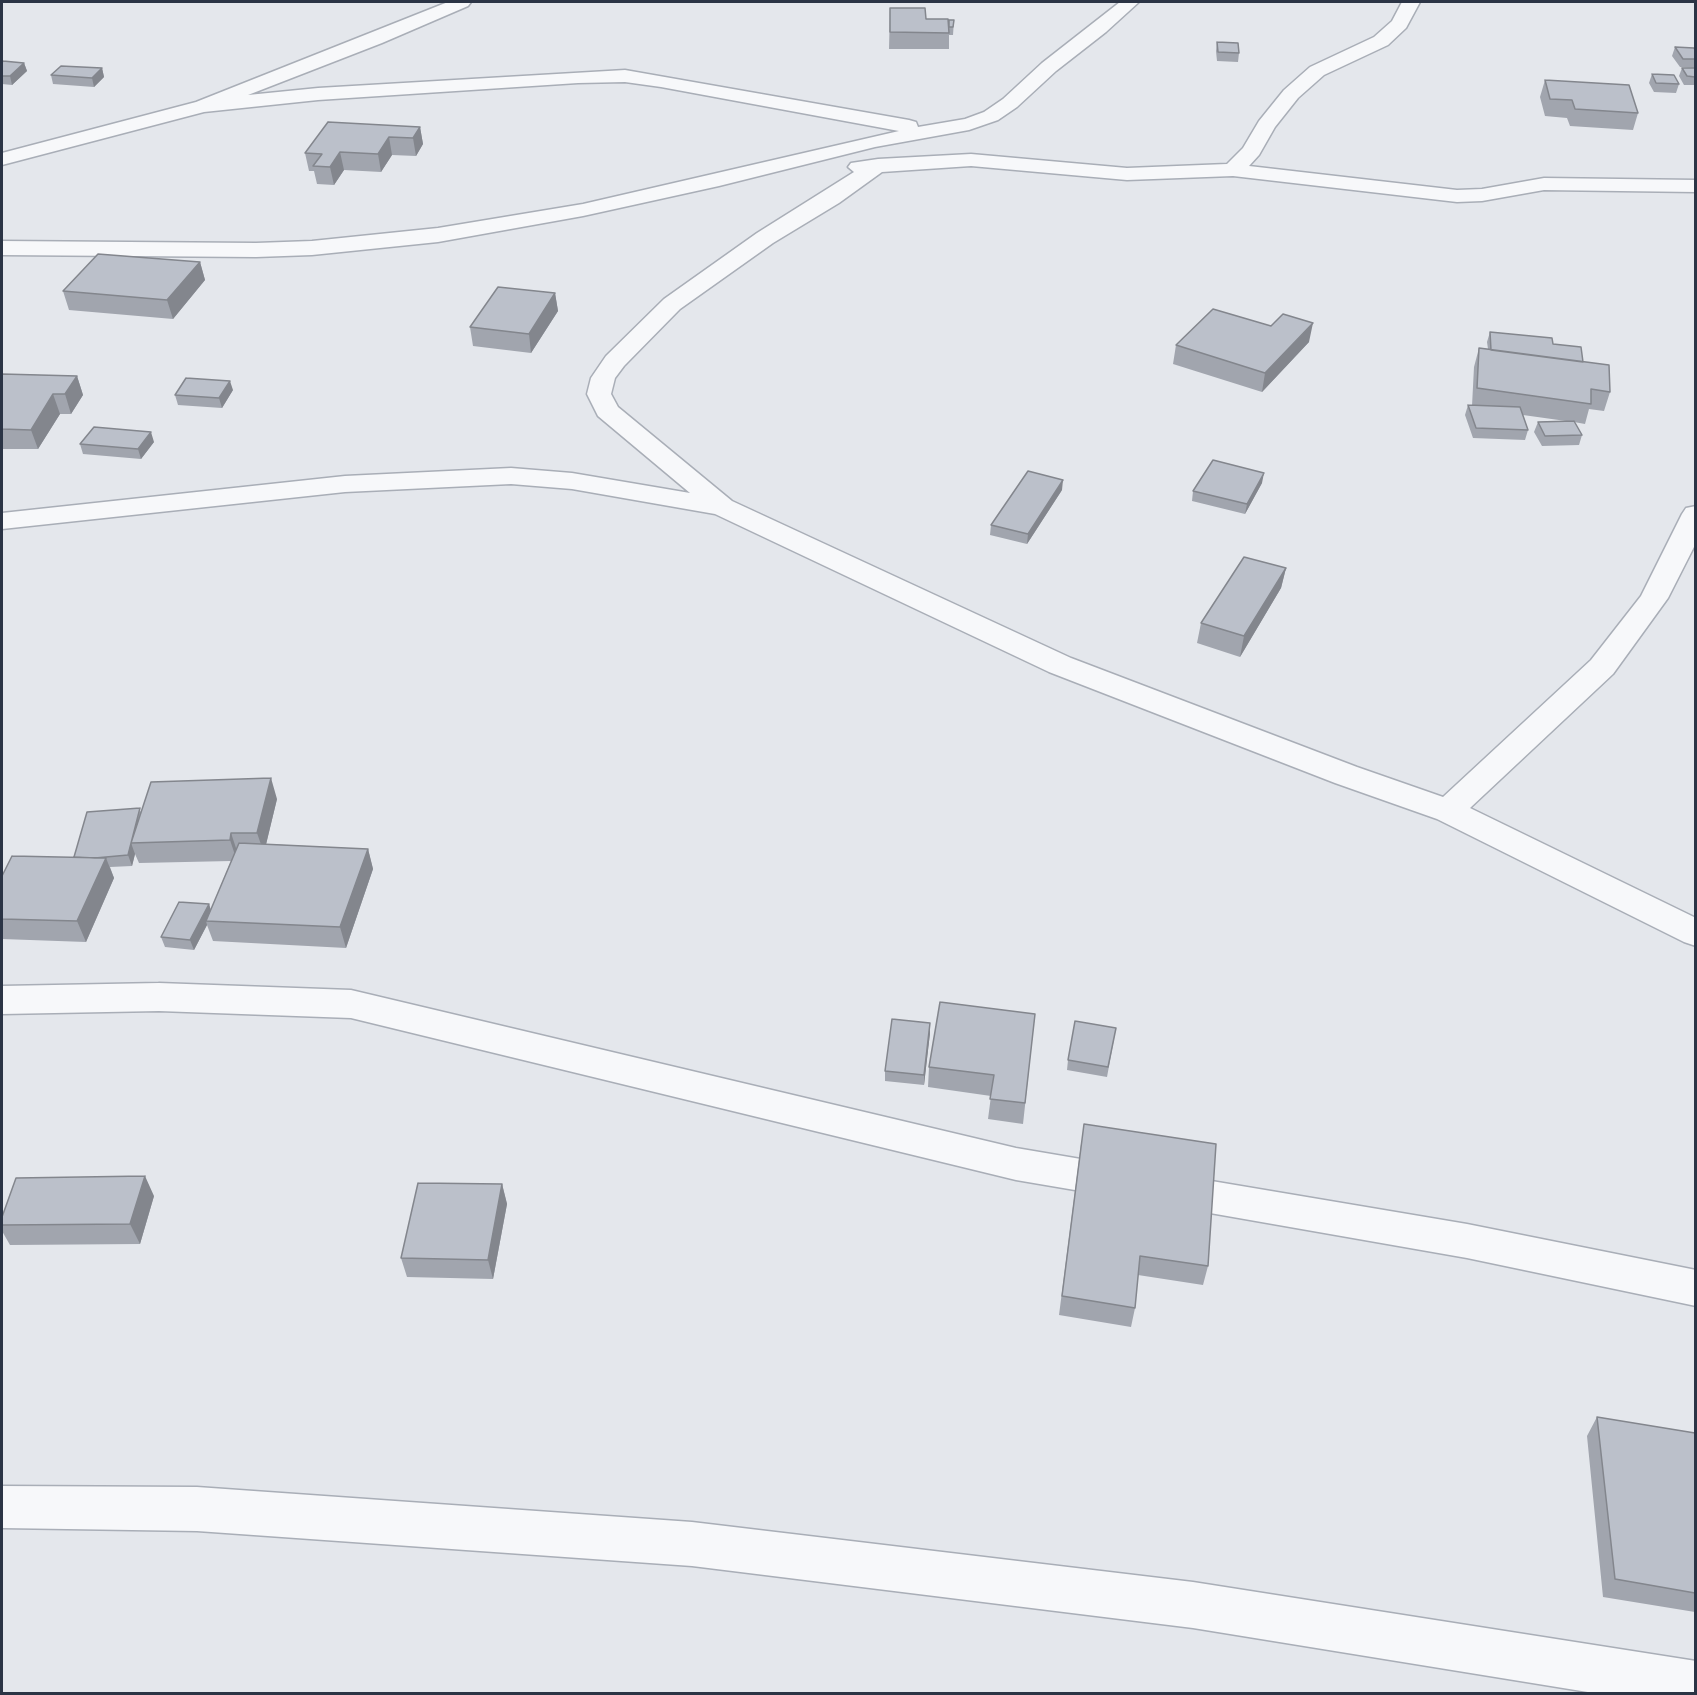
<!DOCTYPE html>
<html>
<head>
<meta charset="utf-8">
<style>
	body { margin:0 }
	#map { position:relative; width:1697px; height:1695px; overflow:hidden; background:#e4e7ec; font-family:"Asap Condensed",sans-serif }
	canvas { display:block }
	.frame { position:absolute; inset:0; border:3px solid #2b3445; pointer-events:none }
</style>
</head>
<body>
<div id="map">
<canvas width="1697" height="1695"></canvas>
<div class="frame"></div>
</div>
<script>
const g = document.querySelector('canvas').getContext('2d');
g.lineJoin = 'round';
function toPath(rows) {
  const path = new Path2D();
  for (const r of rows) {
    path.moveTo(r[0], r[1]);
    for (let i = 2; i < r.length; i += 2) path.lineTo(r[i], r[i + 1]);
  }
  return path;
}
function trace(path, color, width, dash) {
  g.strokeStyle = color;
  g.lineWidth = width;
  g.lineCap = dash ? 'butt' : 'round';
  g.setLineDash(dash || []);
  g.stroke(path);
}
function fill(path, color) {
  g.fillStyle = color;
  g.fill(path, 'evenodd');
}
const minor = toPath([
	[448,2,471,2,468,6,382,43,248,95,318,88,625,70,909,120,916,122,918,127,965,119,984,112,1003,99,1042,63,1120,2,1139,2,1106,32,1056,71,1017,107,998,120,969,130,875,147,719,186,583,216,438,242,312,255,256,257,2,255,2,241,256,243,312,241,438,228,583,204,899,131,661,87,625,82,578,83,318,100,204,112,2,165,2,153,196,102,448,2],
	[1402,2,1420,2,1406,28,1388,45,1324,75,1298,98,1275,127,1259,155,1249,166,1457,190,1482,189,1544,178,1696,180,1696,192,1544,190,1482,201,1457,202,1233,176,1127,180,971,166,882,172,839,203,773,243,680,309,624,366,615,378,611,394,618,407,732,501,1071,658,1357,767,1443,797,1591,660,1641,596,1682,514,1686,508,1696,506,1696,543,1668,598,1613,674,1470,808,1696,918,1696,946,1684,942,1437,819,1335,783,1049,672,715,514,572,489,511,484,345,492,2,529,2,513,345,476,511,468,572,473,690,493,598,416,587,394,591,378,606,356,664,299,757,233,854,172,848,167,851,163,878,159,971,154,1127,168,1227,164,1243,148,1259,121,1284,90,1310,67,1374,37,1392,21,1402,2],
	[159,983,351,990,1016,1148,1122,1166,1136,1170,1141,1182,1136,1194,1122,1198,1016,1180,351,1018,159,1011,2,1014,2,986,159,983],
	[1170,1174,1467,1224,1696,1270,1696,1306,1467,1258,1170,1206,1156,1202,1150,1190,1156,1178,1170,1174],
	[2,1486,197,1487,692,1522,1193,1582,1696,1661,1696,1694,1600,1694,1193,1628,692,1566,197,1531,2,1528,2,1486]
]);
trace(minor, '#a9aeb7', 3);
fill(minor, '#f7f8fa');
fill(toPath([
	[890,8,926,19,954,20,953,35,949,35,949,49,889,49],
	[1217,42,1239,53,1238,62,1217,61,1216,51],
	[1675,47,1695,50,1695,68,1680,67,1672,56],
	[2,63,24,63,27,71,12,85,2,84],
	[102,68,104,77,94,87,53,84,51,75],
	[1682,68,1695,68,1695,85,1684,85,1679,76],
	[1652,74,1679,84,1676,93,1654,92,1649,83],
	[1545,80,1638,113,1633,130,1570,126,1567,118,1545,116,1540,97],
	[420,127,423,144,416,156,392,155,381,172,344,170,334,185,317,184,314,171,309,171,305,153],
	[200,262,205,280,173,319,69,310,63,291],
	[555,293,558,311,531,353,473,346,470,327],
	[1490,332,1553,344,1583,362,1610,392,1604,411,1589,409,1585,424,1574,422,1582,435,1579,445,1542,446,1534,432,1538,422,1566,421,1523,415,1528,430,1525,440,1473,438,1465,415,1468,405,1472,406,1474,367,1479,348,1488,349,1487,342],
	[1309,342,1262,392,1173,364,1176,345],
	[2,374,77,376,83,395,71,414,60,414,38,449,2,449],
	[233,390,222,408,178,405,175,395],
	[154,442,141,459,83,454,80,444],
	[1262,483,1245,514,1192,501,1193,491],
	[1062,490,1027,544,990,535,991,525],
	[1286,568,1281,588,1240,657,1197,643,1201,623],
	[277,799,266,844,368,849,373,869,346,948,213,941,207,925,194,950,165,947,161,937,209,904,211,910,231,861,139,863,135,854,132,866,110,867,114,878,86,942,2,939,2,876,74,857,141,811],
	[1035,1014,1023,1124,988,1119,991,1096,928,1087,929,1067],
	[1116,1028,1107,1077,1067,1070,1068,1060],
	[930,1033,924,1085,885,1081,885,1071],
	[1081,1144,1208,1266,1203,1285,1138,1275,1135,1308,1131,1327,1059,1315],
	[502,1184,507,1204,493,1279,407,1277,401,1258],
	[154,1196,140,1244,10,1245,2,1231,2,1217],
	[1597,1417,1695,1433,1695,1612,1603,1597,1587,1436]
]), '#a1a5ae');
fill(toPath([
	[24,63,27,71,12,85,10,76],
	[102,68,104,77,94,87,92,78],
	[420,127,423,144,416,156,413,138],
	[389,137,392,155,381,172,378,154],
	[340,152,344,170,334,185,330,167],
	[200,262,205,280,173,319,167,300],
	[555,293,558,311,531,353,529,334],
	[1313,323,1309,342,1262,392,1265,373],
	[77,376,83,395,71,414,65,394],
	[230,381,233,390,222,408,219,398],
	[53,394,60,414,38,449,31,430],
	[151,432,154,442,141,459,138,449],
	[1264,473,1262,483,1245,514,1247,504],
	[1063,480,1062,490,1027,544,1028,534],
	[1286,568,1281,588,1240,657,1244,636],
	[271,778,277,799,264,853,257,833],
	[231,833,238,854,237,861,230,840],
	[131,843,135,854,132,866,128,855],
	[368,849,373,869,346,948,340,927],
	[106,858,114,878,86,942,77,921],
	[209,904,212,915,206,921,207,925,194,950,190,940],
	[930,1023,930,1033,924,1085,924,1075],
	[145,1176,154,1196,140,1244,130,1224],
	[502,1184,507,1204,493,1279,488,1260]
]), '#83868d');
const building = toPath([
	[890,8,925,8,926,19,948,19,949,33,890,32,890,8],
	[949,20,954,20,953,27,949,27,949,20],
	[1217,42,1238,43,1239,53,1218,52,1217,42],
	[1675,47,1694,48,1695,50,1695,59,1683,59,1675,47],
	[3,61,24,63,10,76,2,76,2,63,3,61],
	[61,66,102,68,92,78,51,75,61,66],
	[1682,68,1695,68,1695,77,1687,76,1682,68],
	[1652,74,1674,75,1679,84,1656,83,1652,74],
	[1545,80,1629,85,1638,113,1575,109,1572,100,1550,99,1545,80],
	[328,122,420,127,413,138,389,137,378,154,340,152,330,167,313,166,322,154,305,153,328,122],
	[98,254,200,262,167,300,63,291,98,254],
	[498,287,555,293,529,334,470,327,498,287],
	[1213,309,1271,326,1283,314,1313,323,1265,373,1176,345,1213,309],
	[1490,332,1552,338,1553,344,1581,347,1583,362,1491,350,1490,332],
	[1479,348,1609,365,1610,392,1591,389,1591,404,1477,388,1479,348],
	[2,374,77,376,65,394,53,394,31,430,2,429,2,374],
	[186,378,230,381,219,398,175,395,186,378],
	[1468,405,1520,407,1528,430,1476,428,1468,405],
	[1574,421,1582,435,1545,436,1538,422,1574,421],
	[94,427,151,432,138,449,80,444,94,427],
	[1213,460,1264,473,1247,504,1193,491,1213,460],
	[1028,471,1063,480,1028,534,991,525,1028,471],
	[1244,557,1286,568,1244,636,1201,623,1244,557],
	[271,778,257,833,231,833,230,840,131,843,151,782,271,778],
	[140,808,128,855,95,858,74,857,87,812,140,808],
	[239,843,368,849,340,927,206,921,239,843],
	[12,856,106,858,77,921,2,919,2,876,12,856],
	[179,902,209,904,190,940,161,937,179,902],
	[940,1002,1035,1014,1025,1103,990,1099,994,1075,929,1067,940,1002],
	[892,1019,930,1023,924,1075,885,1071,892,1019],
	[1075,1021,1116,1028,1108,1067,1068,1060,1075,1021],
	[1084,1124,1216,1144,1208,1266,1140,1256,1135,1308,1062,1296,1084,1124],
	[145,1176,130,1224,2,1225,2,1217,16,1178,145,1176],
	[418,1183,502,1184,488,1260,401,1258,418,1183],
	[1597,1417,1695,1433,1695,1593,1615,1579,1597,1417]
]);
fill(building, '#bbc0ca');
trace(building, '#83868d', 1.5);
</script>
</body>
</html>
